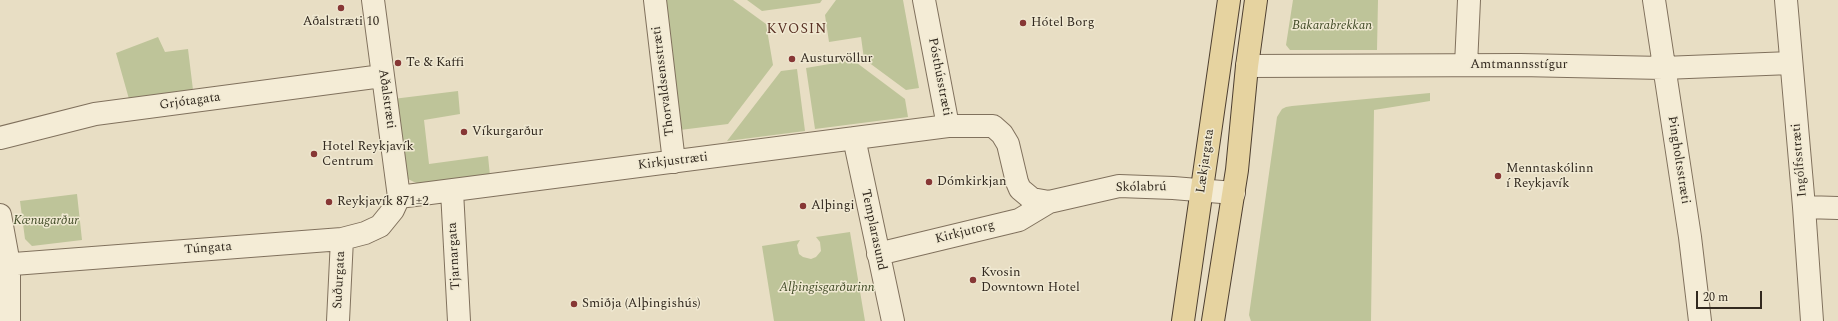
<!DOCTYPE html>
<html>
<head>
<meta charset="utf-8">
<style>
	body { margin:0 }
	#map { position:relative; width:1838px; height:321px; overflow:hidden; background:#e8dec4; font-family:Spectral,serif }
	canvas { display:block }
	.scale { position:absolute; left:1696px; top:291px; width:66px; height:18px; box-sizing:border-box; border:2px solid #32291f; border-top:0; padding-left:5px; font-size:12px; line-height:14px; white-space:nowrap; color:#32291f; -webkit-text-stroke:3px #f0e9d2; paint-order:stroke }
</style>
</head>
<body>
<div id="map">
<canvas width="1838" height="321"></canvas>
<div class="scale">20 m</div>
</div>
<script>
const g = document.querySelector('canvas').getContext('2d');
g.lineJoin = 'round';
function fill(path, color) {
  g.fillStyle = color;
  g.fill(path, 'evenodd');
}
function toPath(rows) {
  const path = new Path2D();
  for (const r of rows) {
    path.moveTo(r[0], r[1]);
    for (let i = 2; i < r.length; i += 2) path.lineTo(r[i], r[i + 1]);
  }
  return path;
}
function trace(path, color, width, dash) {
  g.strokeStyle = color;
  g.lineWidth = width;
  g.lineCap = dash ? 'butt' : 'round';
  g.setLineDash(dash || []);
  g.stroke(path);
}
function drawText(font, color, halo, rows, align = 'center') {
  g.font = font + ' Spectral,serif';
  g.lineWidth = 3;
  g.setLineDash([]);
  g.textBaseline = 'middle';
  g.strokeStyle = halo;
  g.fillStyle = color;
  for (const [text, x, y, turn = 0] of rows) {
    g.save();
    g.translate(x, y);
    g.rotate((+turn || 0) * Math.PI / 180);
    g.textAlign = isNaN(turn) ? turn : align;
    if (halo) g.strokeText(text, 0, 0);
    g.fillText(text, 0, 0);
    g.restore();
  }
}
fill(toPath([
	[665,0,733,0,766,24,773,65,728,124,680,130],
	[747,0,822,0,820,3,762,11],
	[836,0,903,0,919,88,906,90,864,59,861,37,829,42,825,15],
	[1293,0,1378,0,1377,50,1290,50,1286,45],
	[158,37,165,52,188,49,194,98,129,99,116,53],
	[853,60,905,99,908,117,815,129,806,68],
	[797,69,805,131,727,141,781,71],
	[458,91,460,114,424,120,429,164,488,156,490,176,420,184,414,182,408,179,403,173,393,99],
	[1430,93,1430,101,1374,110,1371,321,1251,321,1249,315,1277,117,1282,109,1286,107,1292,106],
	[77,194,82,240,32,246,25,239,20,201],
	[850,232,865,321,774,321,762,246,800,240,797,245,799,254,803,257,811,259,816,257,821,251,820,242,816,237]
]), '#bec499');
const minor = toPath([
	[655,0,674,162],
	[924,0,948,126],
	[1654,0,1690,237,1700,321],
	[1786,0,1804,207,1812,321],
	[1466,65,1469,0],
	[1247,66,1520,65,1663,68,1791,63],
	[0,138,95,114,382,76],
	[854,138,893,321],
	[452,191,459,321],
	[399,197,948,126,993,126,1002,134,1008,144,1017,182,1020,189,1032,199,1049,202],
	[1804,207,1838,208],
	[0,215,9,264,9,321],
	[878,254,1019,220,1049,202,1119,186,1173,188,1234,193],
	[0,265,342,239,365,233,380,226,393,210,399,197,373,0],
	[338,321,342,239]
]);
const major = toPath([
	[1183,321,1229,0],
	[1213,321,1237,170,1247,66,1256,0]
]);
trace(minor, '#80715d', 24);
trace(major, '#4e3f30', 24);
trace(minor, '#f4ecd6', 22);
trace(major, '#e6d3a0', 22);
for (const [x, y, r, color] of [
	[341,8,4,"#873735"],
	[1023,23,4,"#873735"],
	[792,59,4,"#873735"],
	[398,63,4,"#873735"],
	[464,132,4,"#873735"],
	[314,154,4,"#873735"],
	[1498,176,4,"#873735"],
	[929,182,4,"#873735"],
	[329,202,4,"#873735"],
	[803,206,4,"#873735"],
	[973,280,4,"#873735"],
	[574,304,4,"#873735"]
]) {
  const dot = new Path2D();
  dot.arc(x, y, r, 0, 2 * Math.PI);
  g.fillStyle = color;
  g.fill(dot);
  trace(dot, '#f0e9d2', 1.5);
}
drawText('13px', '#32291f', '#f0e9d2', [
	["Aðalstræti 10",341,22,"center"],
	["Hótel Borg",1031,23],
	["Austurvöllur",800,59],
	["Te & Kaffi",406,63],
	["Víkurgarður",472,132],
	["Hotel Reykjavík",322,147],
	["Centrum",322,162],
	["Menntaskólinn",1506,169],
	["í Reykjavík",1506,184],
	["Dómkirkjan",937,182],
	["Reykjavík 871±2",337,202],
	["Alþingi",811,206],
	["Kvosin",981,273],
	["Downtown Hotel",981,288],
	["Smiðja (Alþingishús)",582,304]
], 'left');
drawText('italic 13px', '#424c28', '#f0e9d2', [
	["Bakarabrekkan",1332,26],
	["Kænugarður",46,221],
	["Alþingisgarðurinn",827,288]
]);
drawText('13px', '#32291f', '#f0e9d2', [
	["Amtmannsstígur",1519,65],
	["Pósthússtræti",939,77,79],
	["Thorvaldsensstræti",664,81,-97],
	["Aðalstræti",386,99,82],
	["Grjótagata",190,102,-8],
	["Þingholtsstræti",1678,160,81],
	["Ingólfsstræti",1800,160,-95],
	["Lækjargata",1206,161,-82],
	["Kirkjustræti",673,162,-7],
	["Skólabrú",1141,188,-1],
	["Templarasund",873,230,78],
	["Kirkjutorg",965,233,-14],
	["Túngata",208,249,-4],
	["Tjarnargata",455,256,-93],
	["Suðurgata",340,280,-87]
]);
g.letterSpacing = '1px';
drawText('14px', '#593124', '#f0e9d2', [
	["KVOSIN",797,30]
]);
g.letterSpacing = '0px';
</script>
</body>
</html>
